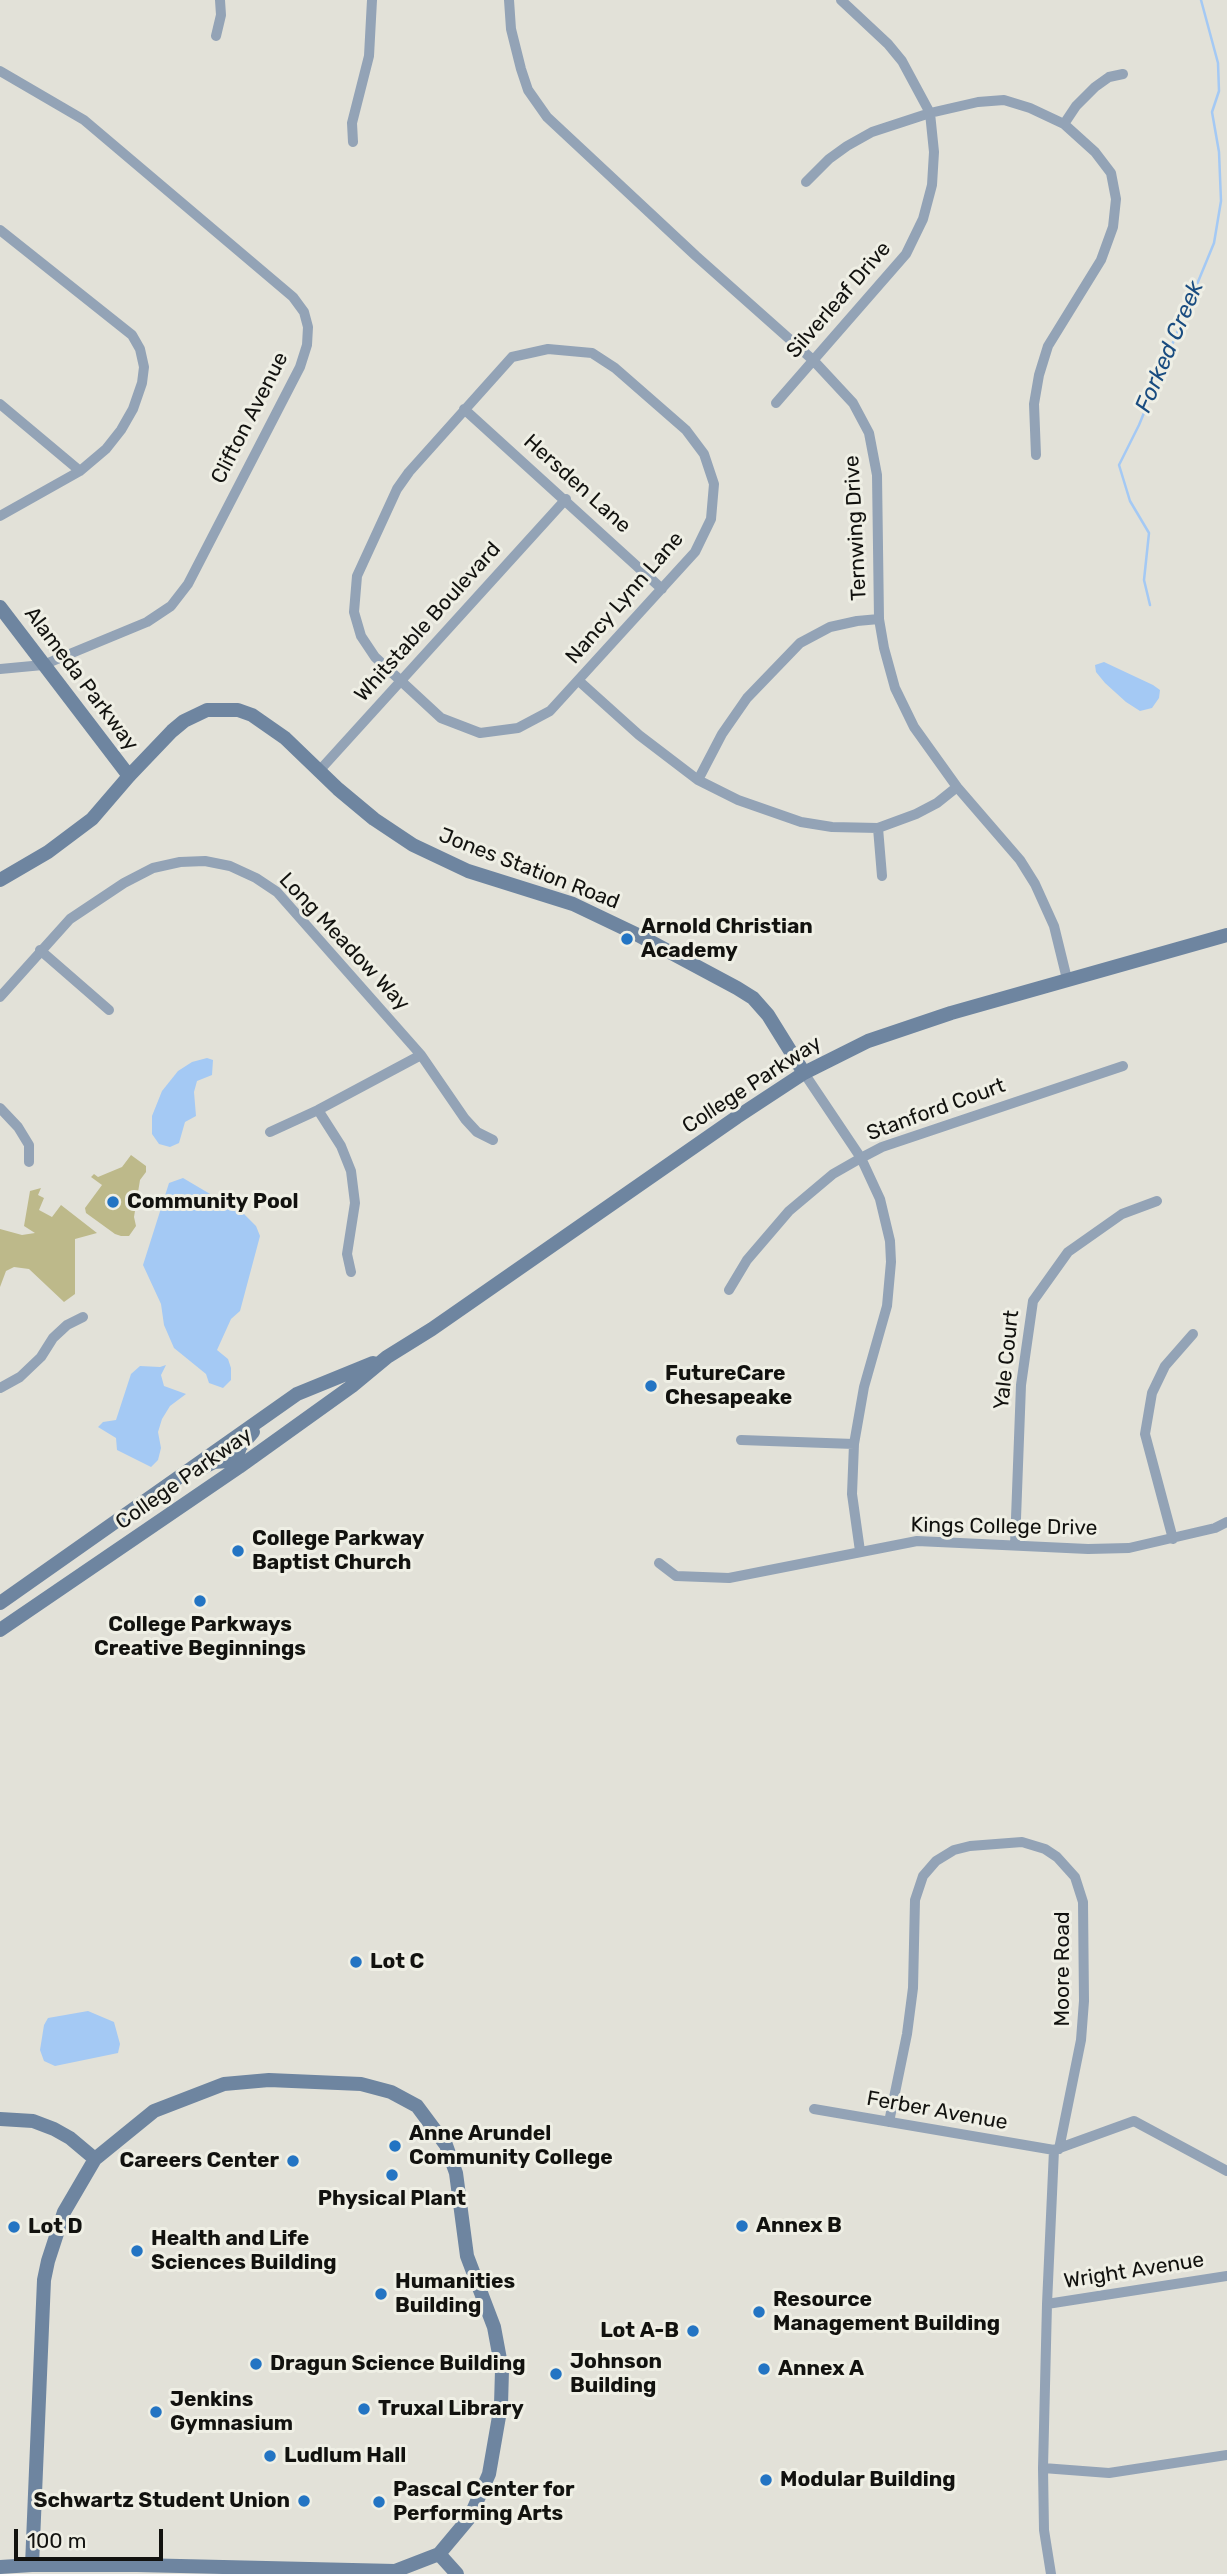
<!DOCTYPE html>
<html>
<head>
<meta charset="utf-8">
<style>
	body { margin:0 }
	#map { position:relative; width:1227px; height:2574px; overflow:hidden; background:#e2e1d8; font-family:Rubik,sans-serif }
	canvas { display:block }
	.scale { position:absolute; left:14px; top:2529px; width:149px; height:32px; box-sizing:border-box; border:4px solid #12120f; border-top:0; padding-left:9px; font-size:21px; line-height:24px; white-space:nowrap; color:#12120f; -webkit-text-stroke:5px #efefe5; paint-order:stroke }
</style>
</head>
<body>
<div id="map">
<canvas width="1227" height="2574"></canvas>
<div class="scale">100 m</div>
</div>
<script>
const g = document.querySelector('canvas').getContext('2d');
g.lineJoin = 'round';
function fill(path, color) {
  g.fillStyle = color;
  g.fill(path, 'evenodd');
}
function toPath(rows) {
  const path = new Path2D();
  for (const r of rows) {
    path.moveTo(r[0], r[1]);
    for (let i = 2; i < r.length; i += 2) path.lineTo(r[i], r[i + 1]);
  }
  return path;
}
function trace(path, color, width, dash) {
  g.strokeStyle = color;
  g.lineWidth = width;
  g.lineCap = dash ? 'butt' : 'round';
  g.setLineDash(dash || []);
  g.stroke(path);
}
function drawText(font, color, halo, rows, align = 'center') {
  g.font = font + ' Rubik,sans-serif';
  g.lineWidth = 6;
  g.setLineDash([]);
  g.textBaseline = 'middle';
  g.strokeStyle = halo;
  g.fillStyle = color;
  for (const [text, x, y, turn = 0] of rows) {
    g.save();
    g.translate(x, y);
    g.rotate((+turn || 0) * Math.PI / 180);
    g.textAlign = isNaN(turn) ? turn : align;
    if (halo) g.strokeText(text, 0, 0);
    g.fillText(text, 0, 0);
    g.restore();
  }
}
fill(toPath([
	[131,1155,146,1166,146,1172,140,1180,134,1217,136,1226,129,1236,121,1236,115,1234,86,1213,85,1208,102,1185,91,1177,94,1174,98,1177,122,1167],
	[41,1188,38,1195,44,1198,39,1210,52,1217,61,1205,97,1233,75,1239,75,1294,64,1302,29,1269,14,1267,6,1271,0,1287,0,1229,22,1235,35,1233,24,1226,30,1191]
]), '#bdb98a');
fill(toPath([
	[1104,662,1153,685,1160,690,1159,698,1152,708,1140,711,1126,702,1105,683,1096,672,1095,665],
	[207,1058,213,1060,212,1075,197,1081,194,1092,196,1116,185,1122,179,1143,170,1147,159,1144,152,1134,152,1116,162,1091,178,1071,192,1062],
	[183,1178,244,1214,256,1226,260,1236,240,1311,231,1319,217,1350,228,1359,231,1368,231,1380,223,1388,209,1383,206,1374,174,1348,164,1325,161,1304,143,1265,169,1183],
	[166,1365,161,1375,164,1386,186,1394,170,1406,162,1419,158,1432,161,1448,158,1460,151,1467,117,1450,116,1438,98,1427,103,1422,116,1420,131,1374,140,1366,160,1367],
	[88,2011,114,2022,120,2044,118,2053,55,2066,44,2061,40,2050,44,2025,48,2018]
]), '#a4c9f4');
trace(toPath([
	[1150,605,1144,580,1149,533,1130,501,1119,465,1139,425,1214,243,1221,201,1219,152,1212,112,1219,91,1218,63,1201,0]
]), '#a4c9f4', 2.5);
trace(toPath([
	[509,0,511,29,521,69,528,90,547,117,696,256,813,360,853,403,869,433,877,475,879,619,884,648,895,688,914,727,957,787,1020,860,1035,884,1054,926,1067,979],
	[216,36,221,15,220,0],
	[0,71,84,120,293,297,304,312,308,327,307,345,300,367,188,584,171,606,147,622,43,665,0,669],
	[1064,124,1076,106,1095,87,1109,77,1123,74],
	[353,142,352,123,369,56,372,0],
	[806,182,829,159,847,146,872,132,930,113,978,102,1004,100,1030,108,1064,124,1095,152,1111,173,1116,199,1113,227,1101,260,1048,346,1039,375,1034,404,1036,455],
	[0,230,132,335,140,349,144,367,142,383,133,409,121,430,106,449,80,471,0,516],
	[548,349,592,353,615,368,686,430,704,454,714,484,711,519,695,552,550,711,518,728,480,733,441,718,375,657,361,636,354,612,357,576,397,489,409,472,512,357,548,349],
	[776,403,906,254,923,219,932,185,934,152,930,113,902,61,888,44,841,0],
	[0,404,80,471],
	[464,409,662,589],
	[579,681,639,735,698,780,738,800,801,822,832,827,878,828,916,814,937,803,957,787],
	[319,771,566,499],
	[698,780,722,734,747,698,800,643,830,627,857,621,879,619],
	[878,828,882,876],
	[40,950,109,1010],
	[0,997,70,919,124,883,153,868,180,862,205,861,230,866,256,878,277,892,421,1055,465,1119,477,1132,493,1140],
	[804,1073,861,1158,880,1199,890,1241,891,1262,887,1306,864,1387,854,1444,852,1494,860,1551],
	[0,1108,18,1127,29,1145,29,1162],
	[318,1110,341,1146,351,1171,355,1203,347,1254,351,1272],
	[270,1132,318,1110,421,1055],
	[729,1290,747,1260,789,1211,833,1174,861,1158,882,1147,1123,1066],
	[0,1388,20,1377,41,1357,53,1338,67,1325,83,1317],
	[741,1440,854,1444],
	[1173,1539,1145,1434,1152,1393,1165,1366,1193,1334],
	[1015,1545,1021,1385,1033,1301,1068,1252,1122,1214,1157,1201],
	[659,1563,676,1576,729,1578,917,1541,1088,1549,1129,1548,1215,1528,1227,1522],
	[814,2109,1054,2150,1134,2121,1227,2171],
	[889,2122,907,2034,913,1988,915,1900,923,1876,936,1861,954,1850,970,1846,1022,1842,1045,1849,1057,1857,1075,1877,1083,1902,1084,2001,1081,2040,1059,2149],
	[1047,2304,1227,2276],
	[1043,2468,1109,2473,1227,2455],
	[1051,2574,1044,2530,1043,2468,1047,2304,1054,2150]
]), '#93a3b6', 10);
trace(toPath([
	[0,607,129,776],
	[0,880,48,852,92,819,129,776,172,731,184,721,207,710,238,710,252,715,285,738,338,789,374,819,413,845,468,871,573,904,638,935,737,988,753,998,768,1015,804,1073],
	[239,1467,238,1453,240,1447,253,1432],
	[202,1468,214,1462,227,1461,239,1467],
	[0,1603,297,1394,373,1363],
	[0,1630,239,1467,352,1386,387,1357,432,1329,737,1117,804,1073,868,1041,951,1013,1227,935],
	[0,2119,33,2121,54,2129,70,2138,95,2159],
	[439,2554,457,2574],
	[0,2567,32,2565,137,2565,395,2571,439,2554,470,2517,489,2474,501,2405,502,2370,494,2327,467,2256,456,2173,446,2145,417,2106,391,2092,361,2084,269,2080,224,2084,154,2111,95,2159,64,2212,48,2261,44,2280,32,2565]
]), '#6e85a0', 14);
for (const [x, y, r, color] of [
	[627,939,7,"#2374c3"],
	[113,1202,7,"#2374c3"],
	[651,1386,7,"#2374c3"],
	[238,1551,7,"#2374c3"],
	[200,1601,7,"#2374c3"],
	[356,1962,7,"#2374c3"],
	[395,2146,7,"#2374c3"],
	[293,2161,7,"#2374c3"],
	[392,2175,7,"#2374c3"],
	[742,2226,7,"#2374c3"],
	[14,2227,7,"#2374c3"],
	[137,2251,7,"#2374c3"],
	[381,2294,7,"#2374c3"],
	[759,2312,7,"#2374c3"],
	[693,2331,7,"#2374c3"],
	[256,2364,7,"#2374c3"],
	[764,2369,7,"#2374c3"],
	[556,2374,7,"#2374c3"],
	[364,2409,7,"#2374c3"],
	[156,2412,7,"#2374c3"],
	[270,2456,7,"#2374c3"],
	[766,2480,7,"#2374c3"],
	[304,2501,7,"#2374c3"],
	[379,2502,7,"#2374c3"]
]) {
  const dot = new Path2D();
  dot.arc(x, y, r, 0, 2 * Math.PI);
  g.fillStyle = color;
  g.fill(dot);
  trace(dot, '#efefe5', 2.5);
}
drawText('21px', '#12120f', '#efefe5', [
	["Silverleaf Drive",839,300,-49],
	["Clifton Avenue",250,418,-63],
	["Hersden Lane",577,484,42],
	["Ternwing Drive",856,528,-93],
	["Nancy Lynn Lane",625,598,-49],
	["Whitstable Boulevard",428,622,-48],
	["Alameda Parkway",81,679,53],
	["Jones Station Road",529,869,21],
	["Long Meadow Way",344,942,47],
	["College Parkway",752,1085,-33],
	["Stanford Court",936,1110,-20],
	["Yale Court",1007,1360,-84],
	["College Parkway",184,1479,-35],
	["Kings College Drive",1004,1527,1],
	["Moore Road",1063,1969,-90],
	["Ferber Avenue",937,2111,10],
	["Wright Avenue",1134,2271,-9]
]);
drawText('bold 21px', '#12120f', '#efefe5', [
	["Arnold Christian",641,927],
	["Academy",641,951],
	["Community Pool",127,1202],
	["FutureCare",665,1374],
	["Chesapeake",665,1398],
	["College Parkway",252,1539],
	["Baptist Church",252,1563],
	["College Parkways",200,1625,"center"],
	["Creative Beginnings",200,1649,"center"],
	["Lot C",370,1962],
	["Anne Arundel",409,2134],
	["Community College",409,2158],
	["Careers Center",279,2161,"right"],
	["Physical Plant",392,2199,"center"],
	["Annex B",756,2226],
	["Lot D",28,2227],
	["Health and Life",151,2239],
	["Sciences Building",151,2263],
	["Humanities",395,2282],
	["Building",395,2306],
	["Resource",773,2300],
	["Management Building",773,2324],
	["Lot A-B",679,2331,"right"],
	["Johnson",570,2362],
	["Building",570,2386],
	["Dragun Science Building",270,2364],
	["Annex A",778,2369],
	["Jenkins",170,2400],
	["Gymnasium",170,2424],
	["Truxal Library",378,2409],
	["Ludlum Hall",284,2456],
	["Modular Building",780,2480],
	["Pascal Center for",393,2490],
	["Performing Arts",393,2514],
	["Schwartz Student Union",290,2501,"right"]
], 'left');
drawText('italic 23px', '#194c80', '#efefe5', [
	["Forked Creek",1170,347,-67]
]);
</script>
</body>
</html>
